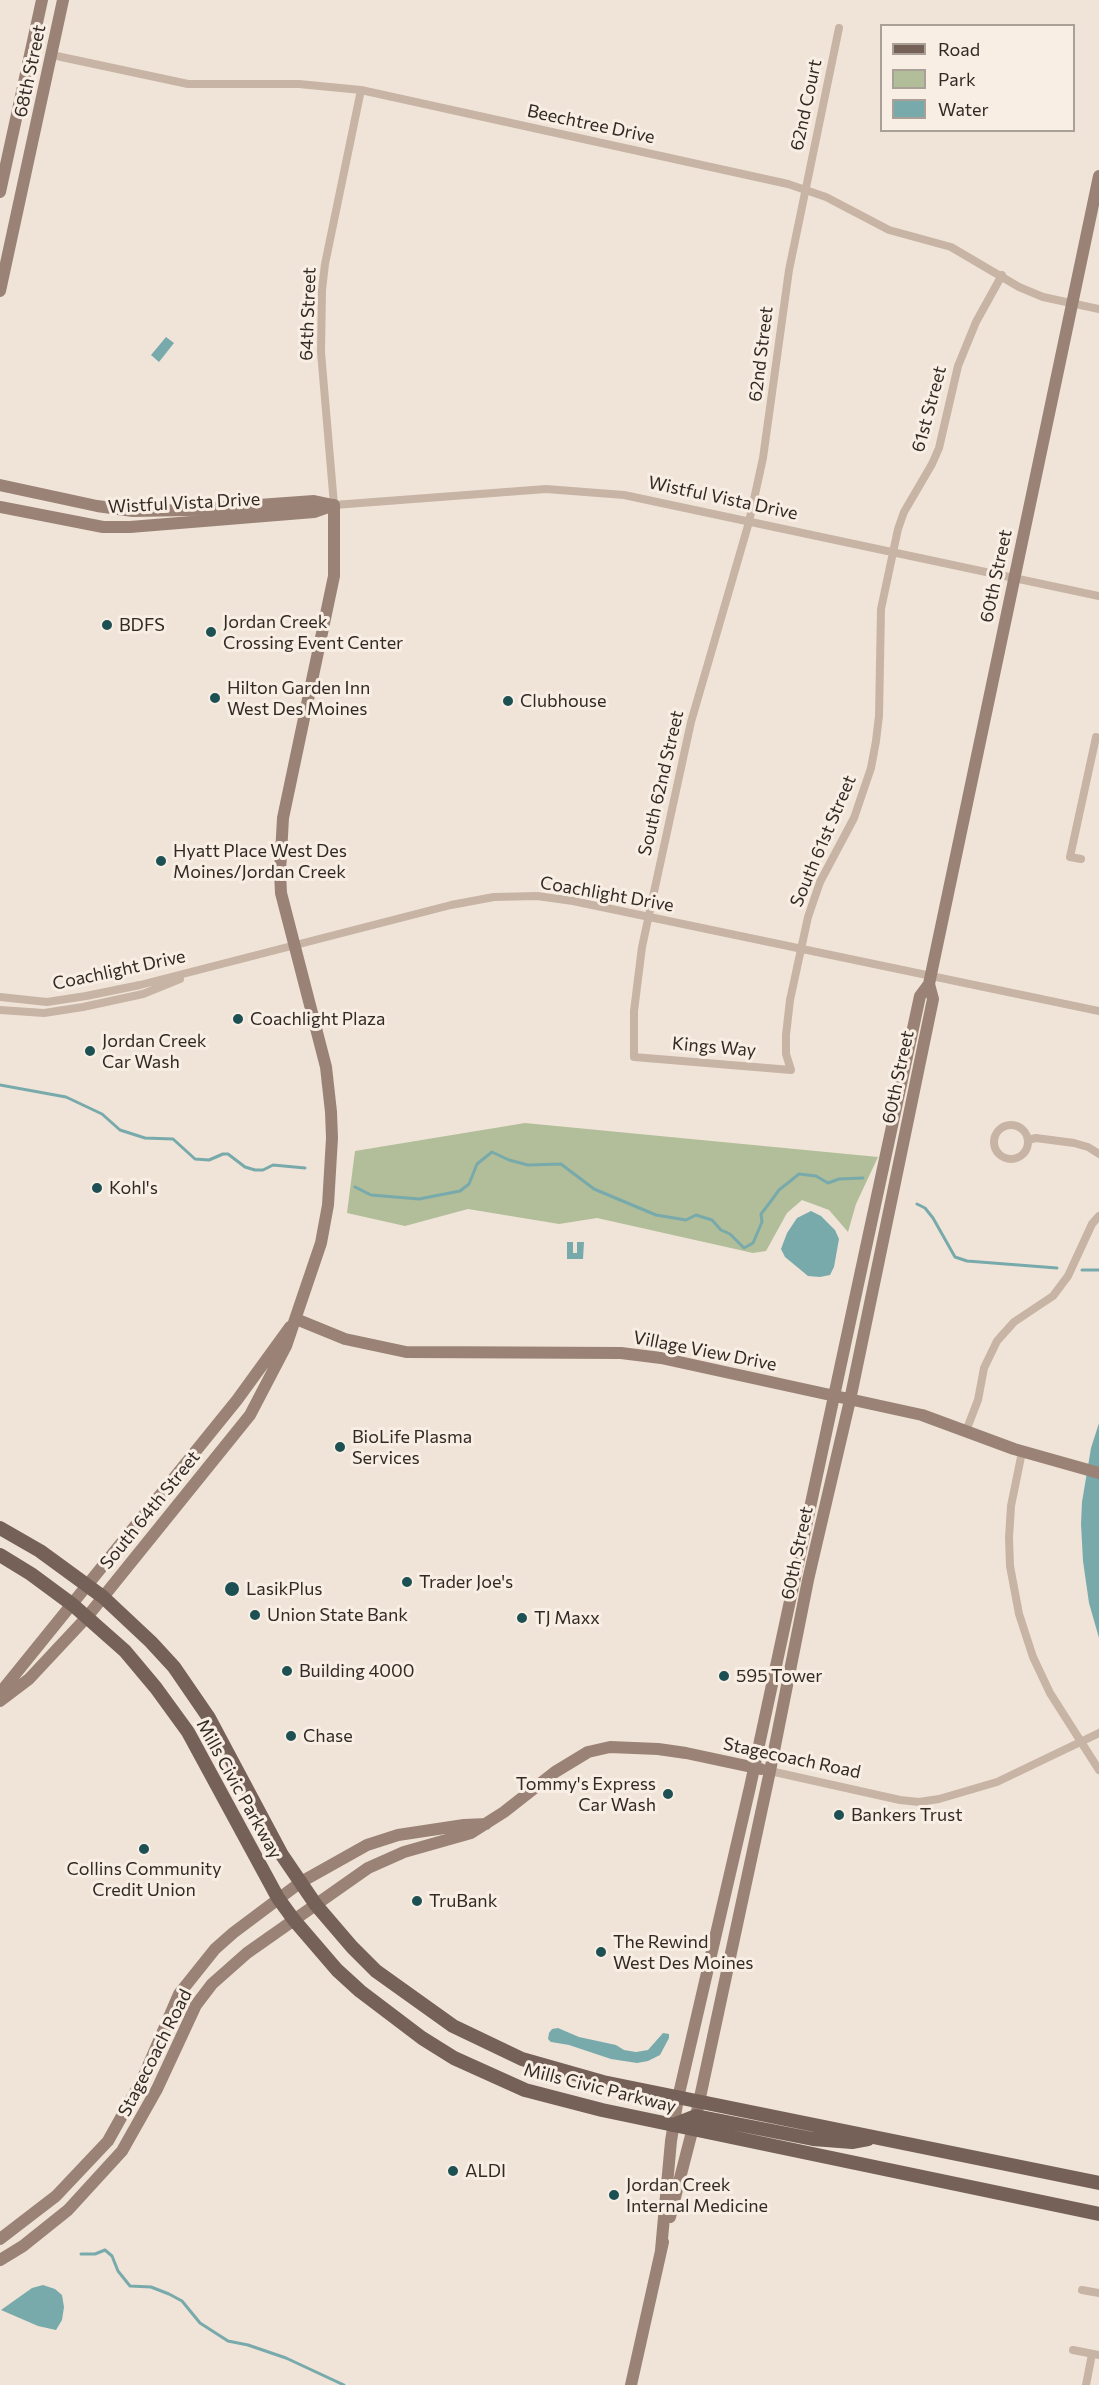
<!DOCTYPE html>
<html>
<head>
<meta charset="utf-8">
<style>
	body { margin:0 }
	#map { position:relative; width:1099px; height:2385px; overflow:hidden; background:#f0e4d8; font-family:Commissioner,sans-serif }
	canvas { display:block }
	.legend { position:absolute; left:880px; top:24px; width:195px; height:108px; box-sizing:border-box; background:#f8eee4; border:2px solid #a9a098; margin:0; padding:8px 10px; list-style:none; font-size:18px; color:#332a26 }
	.legend li { display:flex; align-items:center; gap:12px; height:30px }
	.legend b { width:30px; border:2px solid #a9a098 }
</style>
</head>
<body>
<div id="map">
<canvas width="1099" height="2385"></canvas>
<ul class="legend">
<li><b style="height:8px;background:#756157"></b>Road</li>
<li><b style="height:16px;background:#b2be99"></b>Park</li>
<li><b style="height:16px;background:#78aaac"></b>Water</li>
</ul>
</div>
<script>
const g = document.querySelector('canvas').getContext('2d');
g.lineJoin = 'round';
function fill(path, color) {
  g.fillStyle = color;
  g.fill(path, 'evenodd');
}
function toPath(rows) {
  const path = new Path2D();
  for (const r of rows) {
    if (r.length === 3) {
      path.moveTo(r[0] + r[2], r[1]);
      path.arc(r[0], r[1], r[2], 0, 2 * Math.PI);
      continue;
    }
    path.moveTo(r[0], r[1]);
    for (let i = 2; i < r.length; i += 2) path.lineTo(r[i], r[i + 1]);
  }
  return path;
}
function trace(path, color, width, dash) {
  g.strokeStyle = color;
  g.lineWidth = width;
  g.lineCap = dash ? 'butt' : 'round';
  g.setLineDash(dash || []);
  g.stroke(path);
}
function drawText(font, color, halo, rows, align = 'center') {
  g.font = font + ' Commissioner,sans-serif';
  g.lineWidth = 6;
  g.setLineDash([]);
  g.textBaseline = 'middle';
  g.strokeStyle = halo;
  g.fillStyle = color;
  for (const [text, x, y, turn = 0] of rows) {
    g.save();
    g.translate(x, y);
    g.rotate((+turn || 0) * Math.PI / 180);
    g.textAlign = isNaN(turn) ? turn : align;
    if (halo) g.strokeText(text, 0, 0);
    g.fillText(text, 0, 0);
    g.restore();
  }
}
fill(toPath([
	[525,1123,878,1157,856,1204,848,1232,829,1210,802,1200,787,1213,766,1251,753,1253,597,1218,559,1224,468,1209,405,1226,347,1213,355,1151]
]), '#b2be99');
fill(toPath([
	[166,337,174,343,159,362,151,355],
	[811,1211,821,1216,835,1230,839,1239,834,1267,830,1275,820,1277,808,1276,785,1257,781,1249,787,1233,797,1218],
	[567,1242,573,1242,573,1253,577,1253,577,1242,584,1242,583,1259,567,1259],
	[1099,1423,1099,1638,1089,1603,1083,1561,1081,1524,1082,1502,1091,1448],
	[558,2028,579,2037,616,2045,624,2050,636,2052,648,2050,663,2033,669,2034,669,2038,660,2055,648,2061,637,2063,611,2059,569,2045,551,2042,548,2039,549,2033,552,2029],
	[43,2285,55,2289,62,2295,64,2307,62,2320,56,2330,38,2326,1,2310,32,2288]
]), '#78aaac');
trace(toPath([
	[0,1085,66,1097,102,1114,120,1130,145,1138,173,1139,195,1159,209,1160,223,1154,228,1154,245,1167,255,1170,263,1170,273,1165,305,1168],
	[355,1187,371,1195,419,1199,460,1191,469,1184,477,1164,492,1152,509,1160,528,1165,561,1164,594,1189,656,1215,686,1220,696,1215,712,1220,721,1230,730,1234,744,1248,753,1243,762,1222,761,1214,771,1201,779,1190,799,1174,816,1176,828,1183,839,1179,863,1178],
	[917,1204,925,1208,933,1218,955,1257,967,1261,1057,1268],
	[1082,1270,1099,1270],
	[81,2254,95,2254,105,2250,112,2256,118,2271,130,2286,151,2287,169,2294,182,2301,200,2323,228,2341,248,2345,286,2358,344,2385]
]), '#78aaac', 3);
trace(toPath([
	[839,28,789,270,763,458,749,522,691,722,642,947,634,1011,634,1057,791,1070,786,1054,786,1035,790,1000,808,917,820,882,854,818,871,768,876,741,879,716,881,609,898,529,904,512,932,464,939,448,958,366,976,322,1002,275],
	[52,55,188,84,299,84,361,90,788,184,826,197,889,230,951,247,1019,287,1043,297,1099,309],
	[361,90,325,264,322,290,321,352,334,505,546,489,624,495,1099,596],
	[1081,859,1070,857,1096,737,1099,738],
	[0,997,47,1002,86,996,140,985,451,905,494,897,537,896,573,901,1099,1011],
	[0,1010,44,1013,83,1007,143,994,180,979],
	[1011,1142,17],
	[1028,1140,1036,1138,1074,1143,1088,1147,1099,1154],
	[966,1431,978,1400,984,1368,997,1341,1014,1322,1053,1296,1068,1276,1092,1224,1099,1216],
	[1022,1452,1011,1506,1009,1538,1010,1566,1019,1614,1033,1657,1050,1693,1099,1770],
	[770,1771,900,1800,919,1802,939,1799,997,1782,1099,1733],
	[1082,2290,1099,2293],
	[1073,2350,1099,2355],
	[1086,2385,1092,2354]
]), '#c7b4a5', 8);
trace(toPath([
	[0,192,42,0],
	[0,291,63,0],
	[0,485,97,506,133,511,189,510,314,501,333,505],
	[0,507,103,527,130,527,314,512,334,505],
	[296,1319,345,1339,406,1352,621,1353,661,1358,922,1415,1014,1449,1099,1473],
	[0,1693,237,1400,290,1327],
	[0,1701,29,1679,87,1617,250,1415,286,1346,321,1243,328,1205,332,1138,331,1112,326,1067,281,893,280,872,283,818,334,576,334,505],
	[670,2217,696,2116,770,1771,808,1580,850,1400,933,999,929,984],
	[0,2239,56,2196,108,2141,142,2080,179,1994,215,1949,233,1933,301,1882,367,1845,398,1835,464,1825,486,1824],
	[661,2250,671,2141,678,2098,750,1787,920,996,929,984,933,965,1099,176],
	[0,2260,23,2246,68,2210,122,2151,157,2089,196,2005,212,1984,247,1953,368,1868,404,1852,471,1833,504,1812,555,1772,588,1752,610,1747,658,1749,686,1753,761,1769],
	[631,2385,663,2242]
]), '#9a8376', 12);
trace(toPath([
	[0,1528,40,1551,103,1597,151,1642,174,1667,209,1718,282,1855,316,1905,352,1947,376,1971,453,2026,522,2059,603,2082,1099,2183],
	[0,1555,31,1574,73,1605,125,1651,156,1688,188,1732,278,1898,294,1920,337,1970,360,1991,422,2038,454,2058,525,2090,602,2110,1099,2214],
	[673,2125,696,2116,813,2139,852,2142,868,2139]
]), '#756157', 14);
for (const [x, y, r, color] of [
	[107,625,6,"#1d5053"],
	[211,632,6,"#1d5053"],
	[215,698,6,"#1d5053"],
	[508,701,6,"#1d5053"],
	[161,861,6,"#1d5053"],
	[238,1019,6,"#1d5053"],
	[90,1051,6,"#1d5053"],
	[97,1188,6,"#1d5053"],
	[340,1447,6,"#1d5053"],
	[407,1582,6,"#1d5053"],
	[232,1589,8,"#1d5053"],
	[255,1615,6,"#1d5053"],
	[522,1618,6,"#1d5053"],
	[287,1671,6,"#1d5053"],
	[724,1676,6,"#1d5053"],
	[291,1736,6,"#1d5053"],
	[668,1794,6,"#1d5053"],
	[839,1815,6,"#1d5053"],
	[144,1849,6,"#1d5053"],
	[417,1901,6,"#1d5053"],
	[601,1952,6,"#1d5053"],
	[453,2171,6,"#1d5053"],
	[614,2195,6,"#1d5053"]
]) {
  const dot = new Path2D();
  dot.arc(x, y, r, 0, 2 * Math.PI);
  g.fillStyle = color;
  g.fill(dot);
  trace(dot, '#f8eee4', 2);
}
drawText('18px', '#332a26', '#f8eee4', [
	["68th Street",30,71,-78],
	["62nd Court",806,105,-78],
	["Beechtree Drive",591,124,12],
	["64th Street",308,314,-88],
	["62nd Street",761,354,-83],
	["61st Street",929,409,-75],
	["Wistful Vista Drive",723,498,12],
	["Wistful Vista Drive",184,503,-3],
	["60th Street",996,576,-78],
	["South 62nd Street",661,783,-77],
	["South 61st Street",823,841,-67],
	["Coachlight Drive",607,894,10],
	["Coachlight Drive",119,970,-12],
	["Kings Way",714,1047,5],
	["60th Street",898,1077,-78],
	["Village View Drive",705,1351,11],
	["South 64th Street",150,1510,-51],
	["60th Street",797,1553,-78],
	["Stagecoach Road",792,1758,12],
	["Mills Civic Parkway",239,1789,61],
	["Stagecoach Road",155,2053,-63],
	["Mills Civic Parkway",600,2088,14]
]);
drawText('18px', '#332a26', '#f8eee4', [
	["Jordan Creek",223,622],
	["Crossing Event Center",223,643],
	["BDFS",119,625],
	["Hilton Garden Inn",227,688],
	["West Des Moines",227,709],
	["Clubhouse",520,701],
	["Hyatt Place West Des",173,851],
	["Moines/Jordan Creek",173,872],
	["Coachlight Plaza",250,1019],
	["Jordan Creek",102,1041],
	["Car Wash",102,1062],
	["Kohl's",109,1188],
	["BioLife Plasma",352,1437],
	["Services",352,1458],
	["Trader Joe's",419,1582],
	["LasikPlus",246,1589],
	["Union State Bank",267,1615],
	["TJ Maxx",534,1618],
	["Building 4000",299,1671],
	["595 Tower",736,1676],
	["Chase",303,1736],
	["Tommy's Express",656,1784,"right"],
	["Car Wash",656,1805,"right"],
	["Bankers Trust",851,1815],
	["Collins Community",144,1869,"center"],
	["Credit Union",144,1890,"center"],
	["TruBank",429,1901],
	["The Rewind",613,1942],
	["West Des Moines",613,1963],
	["ALDI",465,2171],
	["Jordan Creek",626,2185],
	["Internal Medicine",626,2206]
], 'left');
</script>
</body>
</html>
